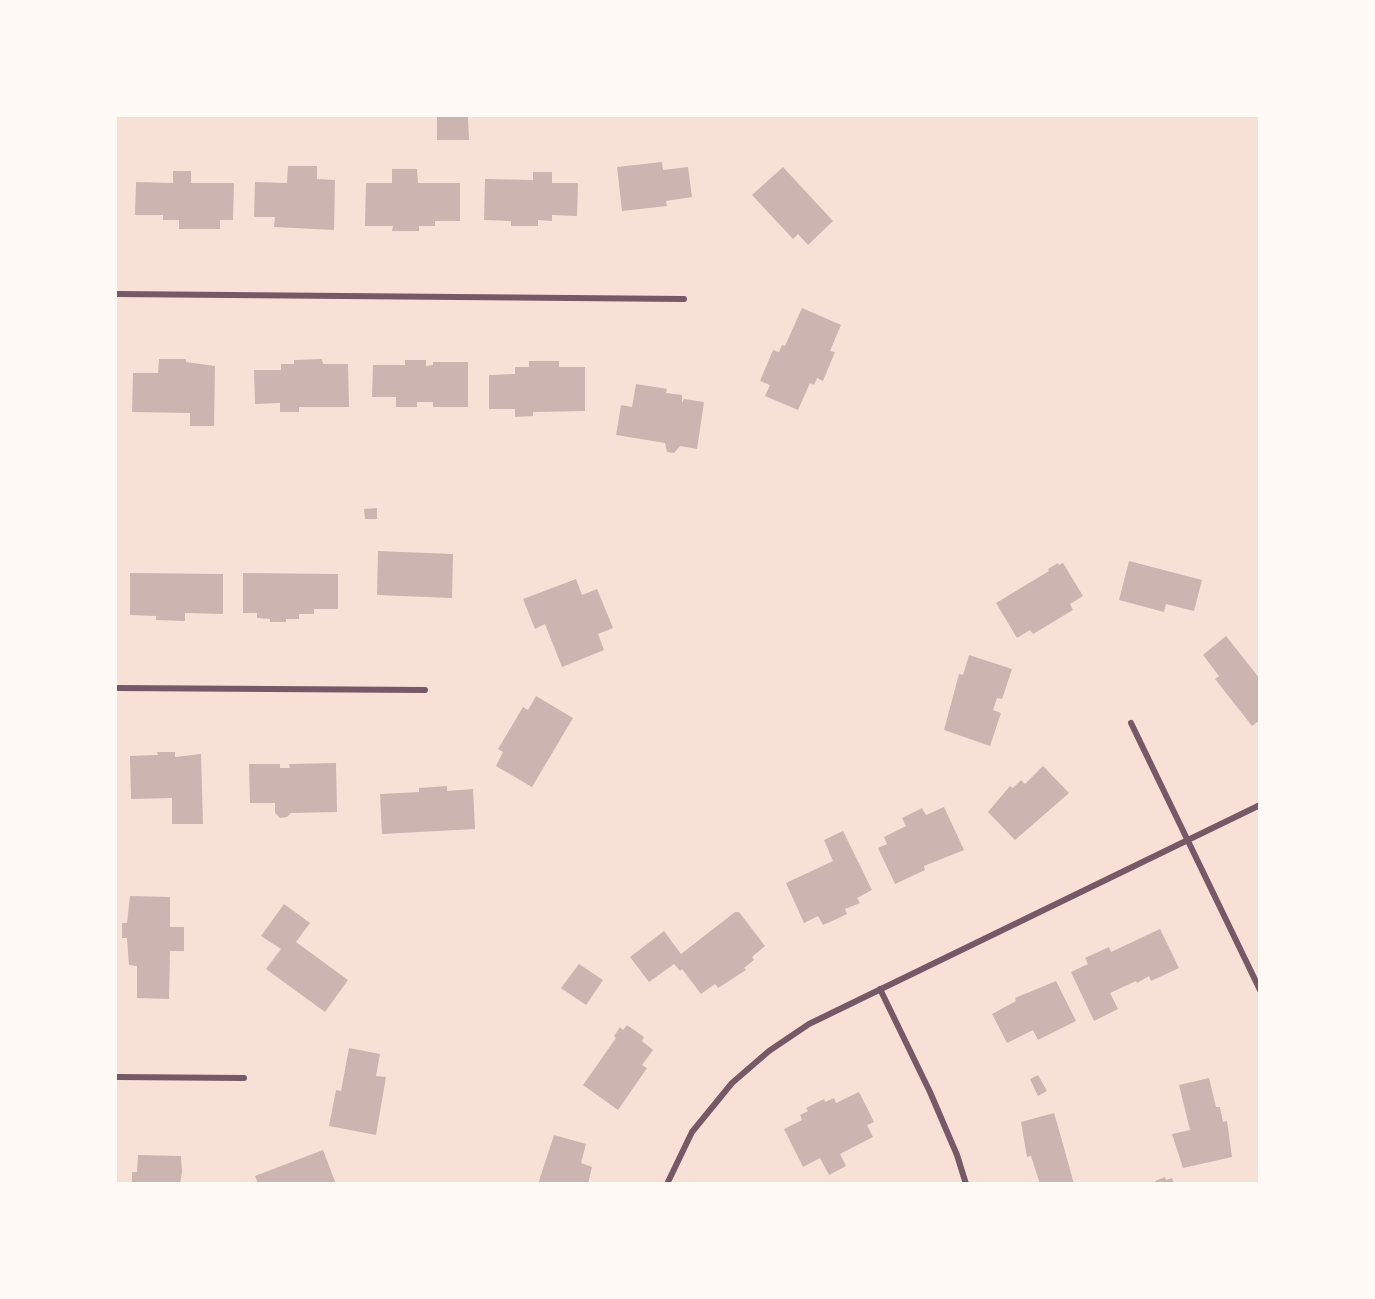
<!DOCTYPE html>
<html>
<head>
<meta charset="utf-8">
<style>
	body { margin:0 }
	#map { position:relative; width:1375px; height:1299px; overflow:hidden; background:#f7e1d7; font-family:"Archivo Narrow",sans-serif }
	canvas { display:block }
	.frame { position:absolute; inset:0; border:117px solid #fffaf5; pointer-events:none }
</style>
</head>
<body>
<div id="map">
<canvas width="1375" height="1299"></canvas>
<div class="frame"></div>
</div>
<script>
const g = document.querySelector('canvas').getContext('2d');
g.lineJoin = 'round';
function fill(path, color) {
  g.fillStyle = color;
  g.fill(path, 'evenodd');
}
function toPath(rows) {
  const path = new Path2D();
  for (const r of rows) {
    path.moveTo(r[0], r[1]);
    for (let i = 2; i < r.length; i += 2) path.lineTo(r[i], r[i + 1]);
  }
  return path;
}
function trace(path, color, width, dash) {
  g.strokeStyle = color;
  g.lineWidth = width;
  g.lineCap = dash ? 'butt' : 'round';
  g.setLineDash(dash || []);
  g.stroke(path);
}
fill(toPath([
	[437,116,468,116,469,140,437,140],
	[662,162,663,170,688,167,692,197,666,201,667,206,622,211,617,167],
	[288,166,317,166,317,179,335,180,334,230,274,227,275,217,254,217,255,182,287,183],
	[783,167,833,221,808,245,798,234,793,239,752,195],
	[392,169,417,169,418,183,460,183,460,221,435,221,435,226,419,226,419,231,392,231,393,226,365,226,366,183,392,183],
	[173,171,191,171,191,183,234,183,233,220,220,220,220,229,179,229,179,220,163,220,163,215,135,215,136,182,173,183],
	[533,172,552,172,552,183,578,183,577,216,552,215,552,221,538,220,538,226,511,226,511,221,484,220,485,179,533,180],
	[802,308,841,325,830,351,835,352,823,381,817,378,814,385,810,383,798,410,765,396,770,385,760,381,773,350,779,352,782,345,785,346],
	[159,359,186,359,186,362,215,366,214,426,190,426,190,413,132,412,133,373,158,373],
	[322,359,323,364,348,364,349,407,299,407,299,412,280,412,280,403,255,404,254,370,281,370,281,364,294,364,294,360],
	[405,360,426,360,426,366,433,365,433,362,468,362,468,407,433,407,433,402,417,402,417,407,396,407,396,397,372,397,373,365,405,365],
	[529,361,559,361,559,367,585,367,585,411,533,412,533,416,515,417,515,409,489,409,489,375,515,374,515,367,529,367],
	[636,384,667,389,666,393,682,395,682,403,684,399,704,402,697,449,680,446,674,453,667,452,665,443,616,435,621,405,632,407],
	[377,508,377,519,365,519,364,509],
	[378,551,453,554,452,598,377,595],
	[1129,561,1202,580,1194,611,1166,604,1164,612,1119,600],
	[1058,563,1059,565,1063,563,1083,596,1070,604,1073,610,1033,634,1030,630,1017,638,996,603,1049,571,1048,569],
	[130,573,223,574,223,614,185,613,185,621,156,620,156,616,130,615],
	[243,573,338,574,338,609,314,609,314,614,299,614,299,619,286,619,286,622,270,622,270,619,257,618,257,613,243,613],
	[576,579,582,595,597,589,613,628,598,634,604,650,562,667,545,624,535,629,523,599],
	[1226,636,1260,679,1260,720,1252,726,1215,679,1219,676,1203,655],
	[969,655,1012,669,1002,699,997,698,993,710,1001,713,990,746,944,730,959,674,963,675],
	[536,696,573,718,532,787,496,766,503,752,498,749,523,707,528,710],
	[157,752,175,752,175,757,201,754,203,824,172,824,172,798,131,799,130,756,158,755],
	[336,763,337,812,291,813,287,817,280,818,275,813,275,803,250,803,249,764,280,764,280,768,290,768,289,764],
	[1043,766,1069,793,1015,840,988,812,1010,786,1013,788,1021,780,1025,784],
	[447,786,447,791,473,789,475,829,382,834,380,794,419,792,419,788],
	[944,807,964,850,924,866,925,870,895,884,878,848,887,844,884,837,906,826,902,818,922,808,926,815],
	[843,831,872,890,857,898,860,903,845,909,847,914,839,918,823,925,818,916,804,923,786,883,833,861,824,840],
	[130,896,170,897,170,927,184,927,184,951,170,951,169,999,137,998,137,966,129,965,127,938,122,938,122,923,127,923],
	[284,904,310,923,296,942,348,980,325,1012,266,969,281,949,261,936],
	[735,912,739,912,765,946,752,957,754,960,744,968,746,970,718,988,715,984,701,994,682,969,680,971,674,964,649,982,630,957,664,931,681,954],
	[1160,929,1179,968,1151,981,1149,976,1137,983,1136,981,1110,993,1118,1009,1094,1021,1071,972,1088,964,1085,958,1109,947,1111,952],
	[579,964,603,980,586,1005,561,988],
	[1056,981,1076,1021,1038,1040,1033,1030,1007,1043,992,1014,1016,1001,1015,998],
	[627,1025,644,1037,642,1041,653,1050,642,1065,647,1068,618,1110,583,1085,616,1038,614,1036,620,1027,623,1030],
	[349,1048,380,1054,376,1076,386,1077,376,1135,329,1126,336,1090,341,1091],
	[1038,1075,1047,1091,1038,1096,1030,1079],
	[1209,1078,1216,1107,1220,1107,1223,1122,1227,1121,1232,1157,1183,1168,1172,1134,1190,1130,1179,1085],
	[859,1092,874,1122,867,1125,873,1137,840,1154,846,1166,829,1175,820,1158,803,1167,784,1129,802,1120,800,1115,808,1111,806,1108,824,1099,825,1102,834,1098,836,1103],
	[1054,1113,1061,1137,1074,1184,1040,1184,1031,1156,1027,1157,1021,1122],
	[554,1135,586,1144,581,1163,592,1167,588,1184,538,1184],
	[323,1150,336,1184,258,1184,255,1176],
	[138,1155,181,1156,182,1172,180,1184,132,1184,132,1172,137,1172],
	[1165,1177,1166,1180,1172,1178,1174,1184,1156,1184,1155,1181]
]), '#ccb4b1');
trace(toPath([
	[116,294,684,299],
	[116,688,425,690],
	[1131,723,1260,990],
	[880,989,930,1092,957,1155,966,1184],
	[116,1077,244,1078],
	[667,1184,692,1132,732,1083,769,1051,809,1024,1260,805]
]), '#755966', 6);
</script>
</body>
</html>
